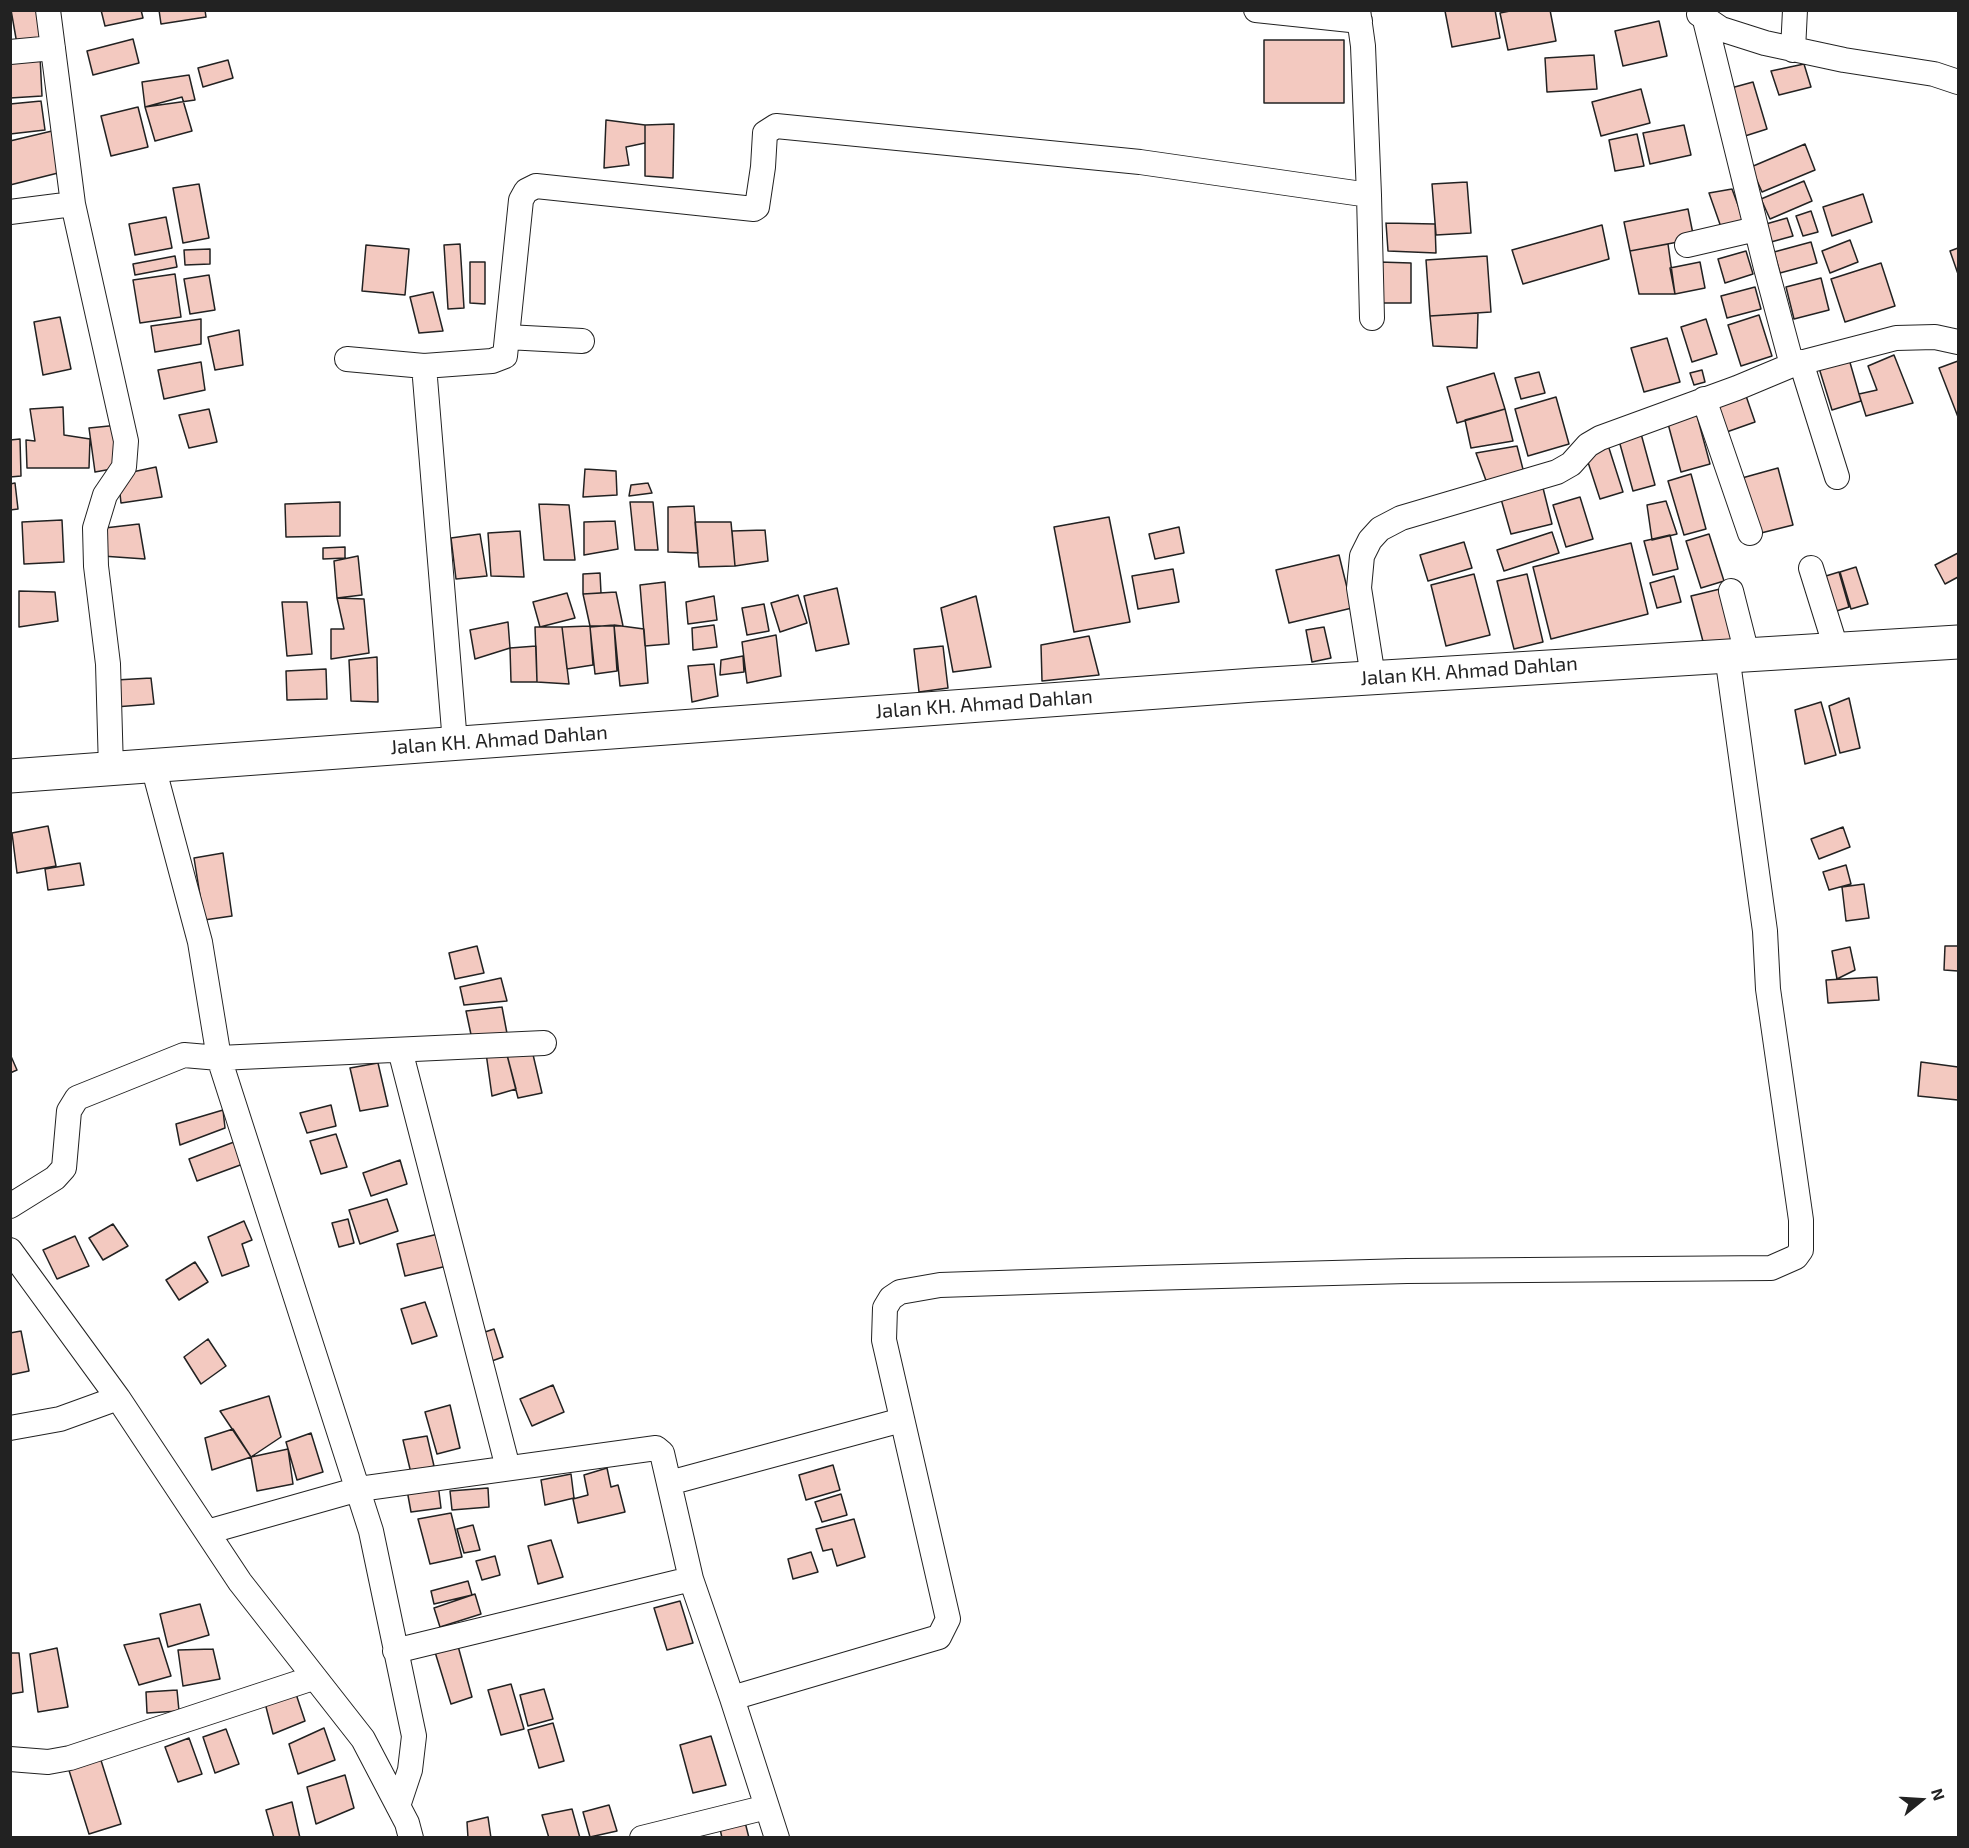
<!DOCTYPE html>
<html>
<head>
<meta charset="utf-8">
<style>
	body { margin:0 }
	#map { position:relative; width:1969px; height:1848px; overflow:hidden; background:#fff; font-family:"Exo 2",sans-serif }
	canvas { display:block }
	.frame { position:absolute; inset:0; border:12px solid #222; pointer-events:none }
	.north { position:absolute; left:1891px; top:1770px; width:60px; height:60px; -webkit-text-stroke:4px #fff; paint-order:stroke; rotate:72deg; font-size:16px; font-weight:700; line-height:24px; text-align:center; color:#222 }
	.north::after { content:''; display:block; margin:auto; width:21px; height:27px; background:#222; clip-path:polygon(50% 0,100% 100%,50% 72%,0 100%) }
</style>
</head>
<body>
<div id="map">
<canvas width="1969" height="1848"></canvas>
<div class="frame"></div>
<div class="north">N</div>
</div>
<script>
const g = document.querySelector('canvas').getContext('2d');
g.lineJoin = 'round';
function fill(path, color) {
  g.fillStyle = color;
  g.fill(path, 'evenodd');
}
function toPath(rows) {
  const path = new Path2D();
  for (const r of rows) {
    path.moveTo(r[0], r[1]);
    for (let i = 2; i < r.length; i += 2) path.lineTo(r[i], r[i + 1]);
  }
  return path;
}
function trace(path, color, width, dash) {
  g.strokeStyle = color;
  g.lineWidth = width;
  g.lineCap = dash ? 'butt' : 'round';
  g.setLineDash(dash || []);
  g.stroke(path);
}
function drawText(font, color, halo, rows, align = 'center') {
  g.font = font + ' "Exo 2",sans-serif';
  g.lineWidth = 4.5;
  g.setLineDash([]);
  g.textBaseline = 'middle';
  g.strokeStyle = halo;
  g.fillStyle = color;
  for (const [text, x, y, turn = 0] of rows) {
    g.save();
    g.translate(x, y);
    g.rotate((+turn || 0) * Math.PI / 180);
    g.textAlign = isNaN(turn) ? turn : align;
    if (halo) g.strokeText(text, 0, 0);
    g.fillText(text, 0, 0);
    g.restore();
  }
}
const building = toPath([
	[11,10,41,10,47,40,17,44,11,10],
	[101,10,141,10,143,18,105,26,101,10],
	[159,10,205,10,206,17,161,24,159,10],
	[1495,10,1500,38,1452,47,1445,11,1495,10],
	[1515,10,1550,10,1556,41,1508,50,1500,13,1515,10],
	[1659,21,1667,56,1623,66,1615,31,1659,21],
	[133,39,139,63,93,75,87,51,133,39],
	[1264,40,1344,40,1344,103,1264,103,1264,40],
	[1594,55,1597,89,1547,92,1545,58,1594,55],
	[40,56,42,96,10,98,10,58,40,56],
	[228,60,233,78,203,87,198,68,228,60],
	[1804,64,1811,87,1779,95,1771,71,1804,64],
	[189,75,195,100,145,107,142,82,189,75],
	[1753,82,1767,129,1745,136,1731,88,1753,82],
	[1641,89,1650,123,1601,136,1592,102,1641,89],
	[182,97,192,131,155,141,145,107,182,97],
	[41,101,45,130,10,134,10,104,41,101],
	[138,107,148,147,111,156,101,116,138,107],
	[606,120,645,125,645,143,626,147,629,165,604,168,606,120],
	[674,124,673,178,645,176,645,125,674,124],
	[1684,125,1691,155,1650,164,1643,133,1684,125],
	[52,131,62,172,10,185,10,141,52,131],
	[1637,134,1644,166,1615,171,1609,140,1637,134],
	[1805,144,1815,170,1762,192,1751,167,1805,144],
	[1804,181,1812,201,1770,219,1761,199,1804,181],
	[1467,182,1471,233,1436,235,1432,184,1467,182],
	[199,184,209,238,183,243,173,188,199,184],
	[1732,189,1745,224,1722,230,1709,193,1732,189],
	[1863,194,1872,222,1832,236,1823,207,1863,194],
	[1688,209,1694,239,1630,251,1624,222,1688,209],
	[1811,211,1818,232,1803,236,1796,216,1811,211],
	[166,217,172,248,135,255,129,224,166,217],
	[1787,218,1793,236,1771,242,1766,224,1787,218],
	[1386,223,1435,224,1436,253,1388,251,1386,223],
	[1602,225,1609,259,1523,284,1512,250,1602,225],
	[1850,240,1858,262,1830,273,1822,251,1850,240],
	[1811,242,1817,263,1780,273,1774,252,1811,242],
	[460,244,464,308,448,309,444,245,460,244],
	[1668,244,1675,294,1639,294,1630,251,1668,244],
	[366,245,409,249,405,295,362,291,366,245],
	[1958,248,1958,274,1950,251,1958,248],
	[210,249,210,264,185,265,184,250,210,249],
	[1746,251,1753,274,1725,283,1718,259,1746,251],
	[175,256,177,267,135,275,133,264,175,256],
	[1487,256,1491,312,1430,316,1426,260,1487,256],
	[470,262,485,262,485,304,470,303,470,262],
	[1379,262,1411,263,1411,303,1379,303,1379,262],
	[1700,262,1705,288,1675,294,1670,268,1700,262],
	[1881,263,1895,306,1845,322,1831,279,1881,263],
	[175,274,181,317,140,323,133,280,175,274],
	[209,275,215,310,190,314,184,279,209,275],
	[1821,278,1829,310,1794,319,1786,287,1821,278],
	[1755,287,1761,309,1727,318,1721,296,1755,287],
	[433,292,443,331,419,333,410,297,433,292],
	[1478,313,1477,348,1433,346,1430,316,1478,313],
	[1759,315,1772,356,1741,366,1728,325,1759,315],
	[60,317,71,369,43,375,34,322,60,317],
	[201,319,201,344,155,352,151,326,201,319],
	[1706,319,1717,354,1692,362,1681,327,1706,319],
	[239,330,243,365,215,370,208,337,239,330],
	[1667,338,1680,382,1644,392,1631,348,1667,338],
	[1894,355,1913,403,1866,416,1859,394,1877,390,1868,366,1894,355],
	[1849,359,1861,401,1832,410,1819,368,1849,359],
	[1958,361,1958,417,1939,368,1958,361],
	[201,362,205,390,164,399,158,370,201,362],
	[1702,370,1705,382,1694,385,1690,373,1702,370],
	[1539,372,1545,393,1521,399,1515,378,1539,372],
	[1494,373,1505,409,1457,423,1447,387,1494,373],
	[1744,390,1755,422,1721,434,1710,401,1744,390],
	[1556,397,1569,444,1528,456,1515,409,1556,397],
	[63,407,64,435,90,439,89,468,27,468,26,440,35,441,30,409,63,407],
	[209,409,217,442,189,448,179,415,209,409],
	[1505,409,1513,441,1471,448,1465,420,1505,409],
	[1696,412,1710,464,1681,472,1667,420,1696,412],
	[119,425,123,467,95,472,89,428,119,425],
	[1640,430,1655,485,1633,491,1618,437,1640,430],
	[20,439,21,476,10,477,10,440,20,439],
	[1608,445,1623,492,1600,499,1585,453,1608,445],
	[1517,446,1526,481,1488,486,1476,453,1517,446],
	[156,467,162,497,121,503,118,475,156,467],
	[1778,468,1793,525,1757,534,1742,478,1778,468],
	[585,469,616,471,617,495,583,497,585,469],
	[1691,474,1706,529,1684,535,1668,481,1691,474],
	[15,483,18,509,10,510,10,484,15,483],
	[648,483,652,493,629,496,631,485,648,483],
	[1543,488,1552,524,1511,534,1501,499,1543,488],
	[1580,497,1593,539,1566,547,1553,505,1580,497],
	[1666,501,1677,534,1652,540,1647,505,1666,501],
	[340,502,340,536,286,537,285,504,340,502],
	[630,502,653,502,658,550,635,550,630,502],
	[539,504,569,505,575,560,544,560,539,504],
	[694,506,698,553,668,552,668,507,694,506],
	[1109,517,1130,622,1074,632,1054,527,1109,517],
	[62,520,64,562,24,564,22,522,62,520],
	[615,521,618,549,584,555,584,522,615,521],
	[695,522,731,522,735,566,699,567,695,522],
	[139,524,145,559,102,556,96,529,139,524],
	[1179,527,1184,553,1155,559,1149,534,1179,527],
	[765,530,768,561,735,566,732,531,765,530],
	[520,531,524,577,491,576,488,533,520,531],
	[1552,532,1559,553,1504,571,1497,550,1552,532],
	[480,534,487,576,456,579,451,538,480,534],
	[1709,534,1724,581,1701,588,1686,541,1709,534],
	[1670,535,1678,569,1653,575,1644,541,1670,535],
	[1464,542,1472,568,1428,581,1420,555,1464,542],
	[1631,543,1648,614,1551,639,1533,567,1631,543],
	[345,547,345,558,323,559,323,548,345,547],
	[1958,553,1958,577,1945,584,1935,565,1958,553],
	[1339,555,1352,608,1289,623,1276,570,1339,555],
	[358,556,362,595,337,598,334,561,358,556],
	[1856,567,1868,604,1851,609,1840,572,1856,567],
	[1173,569,1179,602,1138,609,1132,576,1173,569],
	[1839,572,1849,607,1827,614,1816,579,1839,572],
	[600,573,601,593,583,594,583,574,600,573],
	[1474,574,1490,635,1446,646,1431,585,1474,574],
	[1527,574,1543,642,1514,649,1497,581,1527,574],
	[1674,576,1681,602,1657,608,1650,583,1674,576],
	[665,582,669,644,645,646,640,585,665,582],
	[837,588,849,644,816,651,804,596,837,588],
	[1720,589,1734,641,1705,649,1691,596,1720,589],
	[19,591,55,592,58,621,19,627,19,591],
	[616,592,623,626,590,626,583,594,616,592],
	[567,593,575,618,540,627,533,602,567,593],
	[798,595,807,623,780,632,771,603,798,595],
	[714,596,717,620,688,624,686,602,714,596],
	[976,596,991,667,953,672,941,608,976,596],
	[337,598,364,599,369,653,331,659,331,629,344,629,337,598],
	[282,602,307,602,312,654,287,656,282,602],
	[764,604,769,631,747,635,742,608,764,604],
	[508,622,510,648,475,659,470,630,508,622],
	[614,625,617,671,595,674,590,627,614,625],
	[614,625,644,629,648,683,620,686,614,625],
	[714,625,717,647,693,650,692,628,714,625],
	[590,626,593,665,567,669,562,627,590,626],
	[535,627,562,627,569,684,537,682,535,627],
	[1324,627,1331,658,1312,662,1306,630,1324,627],
	[776,635,781,676,747,683,742,642,776,635],
	[1089,636,1099,675,1042,681,1041,645,1089,636],
	[536,646,537,682,511,682,510,648,536,646],
	[943,646,948,688,919,692,914,649,943,646],
	[743,656,744,672,720,675,721,660,743,656],
	[377,657,378,702,351,701,349,660,377,657],
	[714,664,718,696,692,702,688,666,714,664],
	[326,669,327,699,287,700,286,671,326,669],
	[151,678,154,704,115,707,116,680,151,678],
	[1849,698,1860,748,1840,753,1829,706,1849,698],
	[1821,702,1836,755,1805,764,1795,710,1821,702],
	[48,826,56,866,17,873,12,833,48,826],
	[1843,827,1850,847,1819,859,1811,839,1843,827],
	[223,853,232,916,204,920,194,858,223,853],
	[80,863,84,885,48,890,45,869,80,863],
	[1846,865,1851,884,1829,890,1823,872,1846,865],
	[1864,884,1869,918,1846,921,1842,887,1864,884],
	[477,946,484,973,455,979,449,953,477,946],
	[1945,946,1958,946,1958,971,1944,970,1945,946],
	[1850,947,1855,970,1837,979,1832,951,1850,947],
	[1877,977,1879,1000,1828,1003,1826,980,1877,977],
	[501,978,507,1001,464,1005,460,987,501,978],
	[502,1007,509,1044,473,1044,466,1011,502,1007],
	[531,1046,542,1093,518,1098,506,1051,531,1046],
	[506,1051,516,1089,492,1096,486,1053,506,1051],
	[10,1054,17,1070,10,1073,10,1054],
	[1921,1062,1958,1067,1958,1100,1918,1096,1921,1062],
	[378,1063,388,1106,360,1111,350,1068,378,1063],
	[331,1105,336,1126,307,1133,300,1113,331,1105],
	[223,1110,225,1128,180,1145,176,1124,223,1110],
	[336,1134,347,1167,321,1174,310,1141,336,1134],
	[234,1142,243,1164,197,1181,189,1159,234,1142],
	[400,1160,407,1184,371,1196,363,1173,400,1160],
	[387,1199,398,1231,360,1244,349,1210,387,1199],
	[348,1219,354,1243,339,1247,332,1223,348,1219],
	[244,1221,252,1240,242,1244,249,1266,222,1276,208,1237,244,1221],
	[113,1224,128,1246,103,1260,89,1238,113,1224],
	[438,1234,447,1266,405,1276,397,1244,438,1234],
	[75,1236,89,1266,57,1279,43,1250,75,1236],
	[195,1262,208,1282,179,1300,166,1280,195,1262],
	[425,1302,437,1336,412,1344,401,1309,425,1302],
	[494,1329,503,1357,489,1362,479,1334,494,1329],
	[21,1331,29,1371,10,1375,10,1333,21,1331],
	[208,1339,226,1366,201,1384,184,1357,208,1339],
	[553,1385,564,1412,532,1426,520,1399,553,1385],
	[269,1396,281,1437,251,1457,220,1411,269,1396],
	[450,1405,460,1448,437,1454,425,1412,450,1405],
	[233,1429,251,1457,212,1470,205,1438,233,1429],
	[311,1433,323,1472,297,1480,286,1442,311,1433],
	[427,1436,434,1466,411,1473,403,1440,427,1436],
	[288,1449,293,1484,257,1491,251,1457,288,1449],
	[833,1465,840,1490,806,1500,799,1475,833,1465],
	[607,1468,611,1487,618,1485,625,1512,578,1523,573,1499,588,1495,584,1475,607,1468],
	[571,1474,574,1498,545,1505,541,1480,571,1474],
	[438,1484,441,1508,411,1512,407,1490,438,1484],
	[488,1488,489,1507,452,1510,450,1491,488,1488],
	[841,1494,847,1515,822,1522,815,1502,841,1494],
	[451,1513,462,1557,430,1564,418,1519,451,1513],
	[854,1519,865,1557,837,1566,832,1549,823,1551,816,1529,854,1519],
	[473,1525,480,1550,464,1553,457,1529,473,1525],
	[551,1540,563,1577,538,1584,528,1546,551,1540],
	[811,1552,818,1572,793,1579,788,1559,811,1552],
	[495,1556,500,1575,482,1580,476,1561,495,1556],
	[468,1581,472,1595,434,1604,431,1591,468,1581],
	[475,1594,481,1614,440,1627,434,1608,475,1594],
	[680,1601,693,1643,667,1650,654,1608,680,1601],
	[200,1604,209,1635,168,1647,160,1614,200,1604],
	[159,1638,171,1676,139,1685,124,1645,159,1638],
	[458,1646,472,1697,451,1704,435,1652,458,1646],
	[57,1648,68,1707,38,1712,30,1654,57,1648],
	[213,1649,220,1679,183,1686,178,1650,213,1649],
	[10,1653,19,1653,23,1692,10,1694,10,1653],
	[511,1684,524,1729,501,1735,488,1690,511,1684],
	[544,1689,553,1719,528,1726,520,1695,544,1689],
	[177,1690,179,1711,147,1713,146,1692,177,1690],
	[295,1691,305,1721,273,1734,265,1703,295,1691],
	[553,1723,564,1761,539,1768,528,1730,553,1723],
	[324,1728,335,1760,298,1774,289,1744,324,1728],
	[226,1729,239,1764,215,1773,203,1737,226,1729],
	[711,1736,726,1785,693,1793,680,1745,711,1736],
	[189,1738,202,1774,178,1782,165,1747,189,1738],
	[99,1754,121,1824,89,1834,67,1764,99,1754],
	[345,1775,354,1808,316,1824,307,1787,345,1775],
	[292,1802,300,1838,274,1838,266,1810,292,1802],
	[609,1805,617,1831,590,1837,583,1812,609,1805],
	[572,1809,580,1838,549,1838,542,1815,572,1809],
	[488,1817,491,1838,468,1838,467,1822,488,1817],
	[744,1818,749,1838,722,1838,719,1824,744,1818]
]);
fill(building, '#f3c9c0');
trace(building, '#222', 1.5);
const minor = toPath([
	[48,10,73,204,126,441,124,467,105,495,95,528,96,566,108,664,111,769],
	[1256,10,1360,21],
	[1358,10,1363,46,1369,195,1372,318],
	[1699,14,1721,29,1765,43,1844,60,1934,74,1958,82],
	[1705,20,1766,268,1792,365],
	[1793,50,1795,10],
	[10,52,53,48],
	[10,212,73,204],
	[1687,245,1756,229],
	[507,337,582,341],
	[347,359,424,366],
	[1801,362,1837,477],
	[1704,399,1750,533],
	[1811,568,1836,648],
	[1731,591,1747,654],
	[1373,677,1359,588,1362,556,1370,540,1380,529,1401,518,1557,472,1571,464,1588,445,1600,438,1737,388,1792,365,1896,338,1935,337,1958,342],
	[455,743,424,366,492,361,505,356,521,200,526,191,536,186,754,209,757,207,763,167,765,133,776,126,1140,162,1369,195],
	[153,766,200,942,219,1058,371,1531,414,1736,410,1770,398,1806],
	[400,1050,508,1468],
	[10,1206,55,1178,64,1168,69,1111,77,1098,184,1055,219,1058,544,1043],
	[10,1250,118,1398,240,1582,363,1739,407,1823,411,1838],
	[10,1428,60,1419,118,1398],
	[669,1483,902,1420],
	[207,1532,359,1489,656,1448,662,1453,691,1579,732,1698],
	[395,1651,691,1579],
	[10,1759,48,1762,70,1758,313,1678],
	[642,1838,767,1807],
	[777,1838,732,1698,939,1637,948,1619,884,1340,885,1308,891,1298,900,1292,940,1285,1147,1278,1407,1271,1771,1268,1796,1257,1801,1250,1801,1220,1768,989,1765,931,1727,655]
]);
const highway = toPath([
	[10,776,1254,685,1958,642]
]);
trace(minor, '#222', 26);
trace(highway, '#222', 35);
trace(minor, '#fff', 24);
trace(highway, '#fff', 33);
drawText('20px', '#222', '#fff', [
	["Jalan KH. Ahmad Dahlan",1469,671,-4],
	["Jalan KH. Ahmad Dahlan",984,704,-4],
	["Jalan KH. Ahmad Dahlan",499,740,-4]
]);
</script>
</body>
</html>
